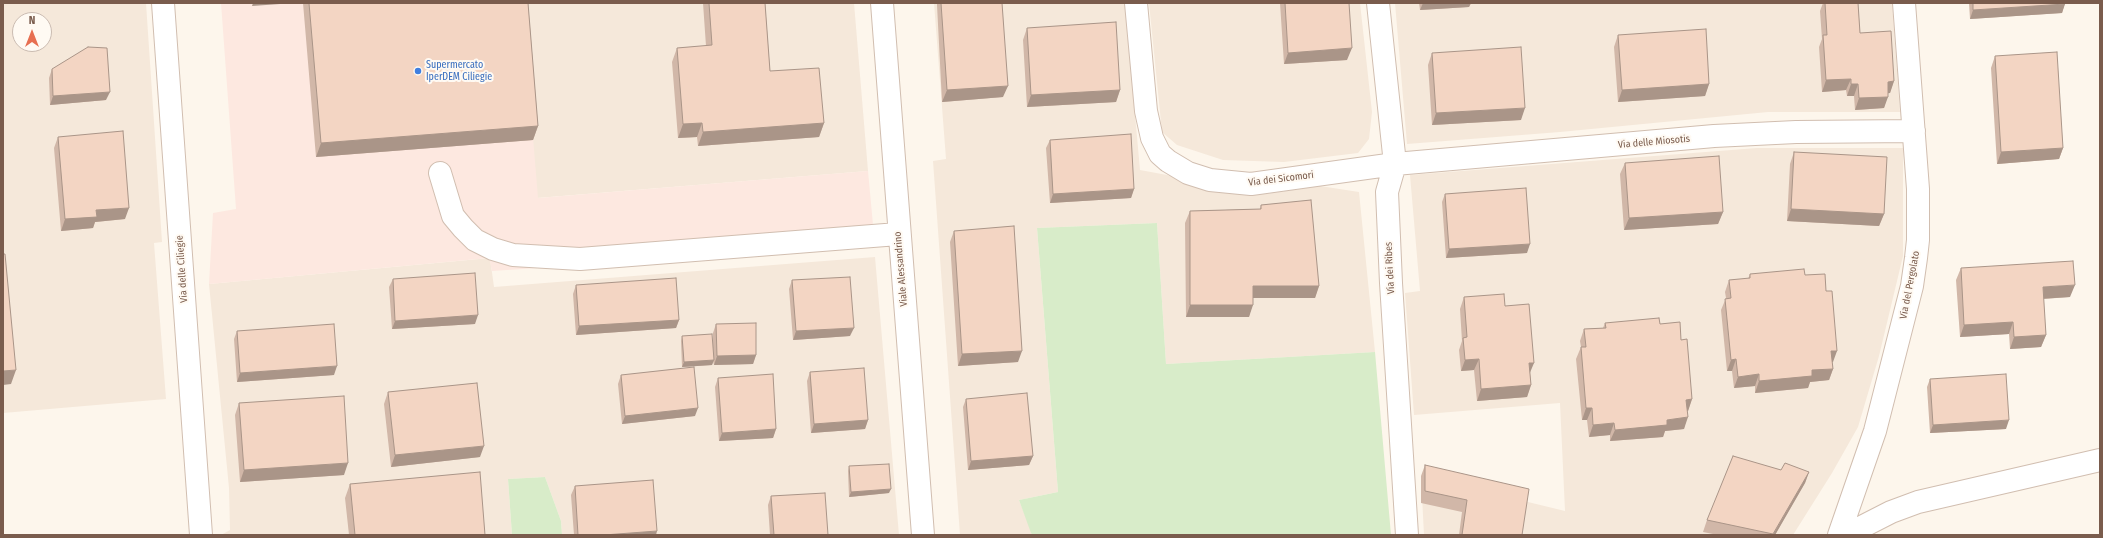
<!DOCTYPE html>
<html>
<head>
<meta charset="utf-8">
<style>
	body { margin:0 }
	#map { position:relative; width:2103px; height:538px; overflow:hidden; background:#fdf6ec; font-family:"Fira Sans Condensed",sans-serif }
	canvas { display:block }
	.frame { position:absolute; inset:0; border:4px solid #7a5c4d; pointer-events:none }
	.north { position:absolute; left:12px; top:12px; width:40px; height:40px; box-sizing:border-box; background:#fffaf3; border:1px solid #cabbb1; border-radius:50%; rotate:0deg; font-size:11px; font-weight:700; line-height:16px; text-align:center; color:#7a5c4d }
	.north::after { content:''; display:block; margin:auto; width:14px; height:18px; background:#e76f51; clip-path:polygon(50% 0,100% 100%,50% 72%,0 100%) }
</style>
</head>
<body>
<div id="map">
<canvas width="2103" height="538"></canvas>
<div class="frame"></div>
<div class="north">N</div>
</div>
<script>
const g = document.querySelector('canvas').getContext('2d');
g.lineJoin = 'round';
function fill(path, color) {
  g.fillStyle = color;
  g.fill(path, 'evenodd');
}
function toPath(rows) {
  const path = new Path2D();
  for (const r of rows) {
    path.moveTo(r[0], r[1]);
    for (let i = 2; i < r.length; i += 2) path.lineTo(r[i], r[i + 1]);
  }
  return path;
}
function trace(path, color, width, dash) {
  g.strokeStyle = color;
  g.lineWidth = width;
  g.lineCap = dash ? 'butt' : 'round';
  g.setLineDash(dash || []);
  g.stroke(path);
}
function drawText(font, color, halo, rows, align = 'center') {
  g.font = font + ' "Fira Sans Condensed",sans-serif';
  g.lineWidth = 4;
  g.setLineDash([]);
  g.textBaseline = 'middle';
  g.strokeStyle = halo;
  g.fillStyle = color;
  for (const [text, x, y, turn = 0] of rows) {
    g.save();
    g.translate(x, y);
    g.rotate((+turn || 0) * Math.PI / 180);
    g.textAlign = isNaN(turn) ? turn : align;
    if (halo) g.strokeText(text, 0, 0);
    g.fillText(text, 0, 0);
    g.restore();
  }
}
fill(toPath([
	[3,3,146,3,162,242,154,243,166,399,3,413],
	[20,20,44,20,44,44,20,44],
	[522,3,854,3,868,171,537,198],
	[934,3,1125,3,1140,170,1167,175,1217,191,1265,194,1320,186,1359,192,1375,352,1166,364,1157,223,1037,228,1058,492,1019,500,1033,535,960,535,933,161,946,159],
	[1149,3,1360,3,1372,112,1369,139,1358,153,1284,162,1223,160,1177,145,1162,132],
	[1395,3,1892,3,1900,112,1768,112,1560,132,1407,144],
	[1757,148,1903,148,1903,256,1879,356,1858,427,1832,473,1793,535,1424,535,1421,476,1565,511,1560,403,1414,415,1405,293,1420,291,1410,175],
	[875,257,899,535,562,535,561,521,545,477,508,479,512,535,221,535,230,530,229,488,209,284,490,258,494,287]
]), '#f5e8da');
fill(toPath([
	[221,3,522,3,538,198,868,171,875,246,492,271,489,258,209,284,213,213,236,209]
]), '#fde8e0');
fill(toPath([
	[1157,223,1166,364,1375,352,1391,535,1033,535,1031,533,1019,500,1058,492,1037,228],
	[545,477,561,521,562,535,512,535,508,479]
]), '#d8ecc9');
const minor = toPath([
	[163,3,201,535],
	[882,3,923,535],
	[1136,3,1146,111,1152,138,1160,154,1168,161,1188,173,1210,180,1251,184,1395,164,1714,136,1796,132,1914,131],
	[1378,3,1395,164,1387,192,1391,283,1407,535],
	[440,173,453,216,463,228,475,240,493,249,513,255,580,259,898,234],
	[1839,535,1875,431,1912,286,1916,258,1918,240,1918,189,1904,3],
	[1846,535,1891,512,1918,502,2100,460]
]);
trace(minor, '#d1beb0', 24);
trace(minor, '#fff', 22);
fill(toPath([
	[303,3,528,3,538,126,533,140,316,157],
	[703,3,765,3,770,71,824,123,819,137,698,146,697,137,678,138,672,62,677,48,706,46],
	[937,3,1002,3,1003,97,942,102,937,5],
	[1280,3,1349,3,1347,60,1284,64],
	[1419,3,1471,3,1469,7,1420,10],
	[1823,3,1858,3,1860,33,1894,81,1890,93,1888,93,1884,108,1855,110,1854,96,1847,96,1846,90,1822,92,1819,47,1822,39,1820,11],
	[1969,3,2065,3,2062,13,1970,19],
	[1027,28,1120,90,1116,102,1027,107,1023,40],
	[1618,35,1709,84,1705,96,1618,102,1614,47],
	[1432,53,1521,120,1432,125,1428,65],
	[1995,56,2063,148,2059,159,1997,164,1991,68],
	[52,69,106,100,50,105,49,78],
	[58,137,125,219,95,222,93,228,61,231,54,148],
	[1050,140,1134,189,1131,198,1050,203,1046,148],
	[1794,152,1884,214,1879,226,1787,221,1790,164],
	[1625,163,1723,212,1718,224,1624,230,1620,174],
	[1445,194,1527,253,1446,258,1442,202],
	[1261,205,1319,286,1315,298,1253,298,1249,317,1186,317,1185,223,1190,211,1260,209],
	[954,231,1018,362,958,366,950,242],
	[1961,268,2070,297,2043,299,2046,335,2041,347,2010,349,2009,334,1960,337,1956,280],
	[1750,274,1805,275,1833,362,1832,362,1833,369,1829,380,1810,382,1808,388,1755,393,1755,386,1734,388,1732,371,1727,371,1721,310,1726,298,1725,292,1729,280,1748,279],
	[393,279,475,324,392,329,389,287],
	[792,280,850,336,793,340,789,289],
	[576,285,679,320,676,328,576,335,573,294],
	[1464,297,1505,306,1530,374,1531,385,1527,397,1477,401,1474,370,1461,371,1459,350,1462,341,1460,309],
	[1605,323,1660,324,1681,340,1692,399,1688,411,1687,411,1684,429,1665,431,1663,437,1610,441,1610,435,1589,437,1587,420,1582,420,1576,359,1581,347,1580,341,1584,329,1603,328],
	[716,324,756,355,753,364,714,365,713,361,712,365,682,367,681,341,682,336,713,356,713,333],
	[237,331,334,375,237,382,234,339],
	[810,372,868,420,865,429,811,433,807,381],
	[621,375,695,416,622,424,618,384],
	[718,378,776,429,773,438,719,441,715,387],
	[1930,379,2006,429,1930,433,1927,387],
	[388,392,480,457,391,467,384,404],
	[966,399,1033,456,1029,465,968,470,963,407],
	[239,403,344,475,240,482,235,415],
	[1425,465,1522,535,1459,535,1462,512,1421,503,1421,476],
	[849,466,889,493,849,497,848,471],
	[1781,470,1809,472,1805,483,1775,535,1718,535,1703,532,1707,520],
	[350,484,485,535,349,535,345,498],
	[575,486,656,535,574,535,571,495],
	[771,496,828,535,770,535,768,505]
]), '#d1b7a8');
fill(toPath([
	[253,3,294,3,252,6],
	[1423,3,1471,3,1469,7,1420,10],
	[2065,4,2062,13,1970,19,1973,10],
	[1352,48,1347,60,1284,64,1288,53],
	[1851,79,1846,90,1822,92,1826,80],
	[1894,81,1890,93,1883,94,1888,82],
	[1709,84,1705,96,1618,102,1622,90],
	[1851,84,1858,84,1854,96,1847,96],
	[1008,86,1003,97,942,102,947,90],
	[1120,90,1116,102,1027,107,1031,95],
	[110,92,106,100,50,105,53,96],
	[1888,97,1884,108,1855,110,1859,98],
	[1525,108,1521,120,1432,125,1436,113],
	[702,123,697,137,678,138,683,124],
	[824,123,819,137,698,146,703,132],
	[538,126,533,140,316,157,321,143],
	[2063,148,2059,159,1997,164,2001,152],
	[1134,189,1131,198,1050,203,1053,194],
	[129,208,125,219,95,222,93,228,61,231,65,219,96,210],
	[1791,209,1884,214,1879,226,1787,221],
	[1723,212,1718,224,1624,230,1629,218],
	[1530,244,1527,253,1446,258,1449,249],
	[2075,285,2070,297,2039,299,2043,287],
	[1253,286,1319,286,1315,298,1249,298],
	[1190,305,1253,305,1249,317,1186,317],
	[478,315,475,324,392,329,395,321],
	[679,320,676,328,576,335,579,326],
	[2013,322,2009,334,1960,337,1964,325],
	[854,328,850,336,793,340,796,331],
	[2046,335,2041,347,2010,349,2014,337],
	[1022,351,1018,362,958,366,962,354],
	[1831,351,1837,351,1833,362,1827,363],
	[756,355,753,364,714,365,717,356],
	[1479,359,1474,370,1461,371,1465,360],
	[1736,359,1732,371,1727,371,1731,360],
	[714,360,712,365,682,367,684,362],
	[1529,363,1534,363,1529,375],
	[337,366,334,375,237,382,240,373],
	[1833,369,1829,380,1810,382,1808,388,1755,393,1759,381,1812,370],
	[16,370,11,384,3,385,3,371],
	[1759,374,1755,386,1734,388,1738,377],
	[1531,385,1527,397,1477,401,1481,389],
	[1692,399,1688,411,1682,412,1686,400],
	[698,408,695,416,622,424,625,416],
	[1586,408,1592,408,1587,420,1582,420],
	[1688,417,1684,429,1665,431,1663,437,1610,441,1615,430,1667,420],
	[868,420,865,429,811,433,814,424],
	[2009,420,2006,429,1930,433,1933,425],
	[1614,423,1610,435,1589,437,1593,425],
	[776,429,773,438,719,441,722,433],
	[484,446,480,457,391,467,395,455],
	[1033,456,1029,465,968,470,971,461],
	[348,463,344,475,240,482,244,470],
	[1809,472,1805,483,1775,535,1773,535],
	[891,489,889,493,849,497,851,492],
	[657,531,656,535,604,535]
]), '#aa9588');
const building = toPath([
	[309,3,528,3,538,126,321,143,309,3],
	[709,3,765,3,770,71,819,68,824,123,703,132,702,123,683,124,677,48,712,45,709,3],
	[941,3,1002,3,1008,86,947,90,941,3],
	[1285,3,1349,3,1352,48,1288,53,1285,3],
	[1825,3,1858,3,1860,33,1891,31,1894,81,1888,82,1888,97,1859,98,1858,84,1851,84,1851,79,1826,80,1823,35,1827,35,1825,3],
	[1973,3,2065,3,2065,4,1973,10,1973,3],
	[1116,22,1120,90,1031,95,1027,28,1116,22],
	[1706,29,1709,84,1622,90,1618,35,1706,29],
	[88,47,107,48,110,92,53,96,52,69,88,47],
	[1521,47,1525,108,1436,113,1432,53,1521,47],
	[2057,52,2063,148,2001,152,1995,56,2057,52],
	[123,131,129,208,96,210,97,217,65,219,58,137,123,131],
	[1131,134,1134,189,1053,194,1050,140,1131,134],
	[1794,152,1887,157,1884,214,1791,209,1794,152],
	[1719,156,1723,212,1629,218,1625,163,1719,156],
	[1526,188,1530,244,1449,249,1445,194,1526,188],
	[1311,200,1319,286,1253,286,1253,305,1190,305,1190,211,1261,209,1261,205,1311,200],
	[1014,226,1022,351,962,354,954,231,1014,226],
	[3,254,5,254,16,370,3,371,3,254],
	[2073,261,2075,285,2043,287,2046,335,2014,337,2013,322,1964,325,1961,268,2073,261],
	[1804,269,1805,275,1825,274,1826,291,1832,291,1837,351,1831,351,1833,369,1812,370,1812,376,1759,381,1759,374,1738,377,1736,359,1731,360,1725,299,1731,298,1729,280,1750,278,1750,274,1804,269],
	[475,273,478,315,395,321,393,279,475,273],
	[850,277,854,328,796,331,792,280,850,277],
	[676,278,679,320,579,326,576,285,676,278],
	[1504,294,1505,306,1529,304,1534,363,1529,363,1531,385,1481,389,1479,359,1465,360,1463,338,1467,337,1464,297,1504,294],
	[1659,318,1660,324,1680,322,1681,340,1687,339,1692,399,1686,400,1688,417,1667,420,1667,425,1615,430,1614,423,1593,425,1592,408,1586,408,1581,347,1586,347,1584,329,1606,328,1605,323,1659,318],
	[756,323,756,355,717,356,716,324,756,323],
	[334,324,337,366,240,373,237,331,334,324],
	[712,334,714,360,684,362,682,336,712,334],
	[694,367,698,408,625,416,621,375,694,367],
	[864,368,868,420,814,424,810,372,864,368],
	[773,374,776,429,722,433,718,378,773,374],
	[2006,374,2009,420,1933,425,1930,379,2006,374],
	[477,383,484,446,395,455,388,392,477,383],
	[1027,393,1033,456,971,461,966,399,1027,393],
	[344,396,348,463,244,470,239,403,344,396],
	[1733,456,1781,470,1785,463,1809,472,1773,534,1707,520,1733,456],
	[889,464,891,489,851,492,849,466,889,464],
	[1425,465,1529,489,1522,535,1462,535,1467,500,1425,491,1425,465],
	[480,472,485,535,355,535,350,484,480,472],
	[653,480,657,531,604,535,578,535,575,486,653,480],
	[825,493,828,535,774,535,771,496,825,493]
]);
fill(building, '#f3d5c3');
trace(building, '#aa9588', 1);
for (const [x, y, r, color] of [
	[418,71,4,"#3f7fe0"]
]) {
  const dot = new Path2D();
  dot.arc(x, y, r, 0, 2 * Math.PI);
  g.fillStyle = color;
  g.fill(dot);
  trace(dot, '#fffaf3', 1.5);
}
drawText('10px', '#366cbe', '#fffaf3', [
	["Supermercato",426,65],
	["IperDEM Ciliegie",426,77]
], 'left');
drawText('10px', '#7a5c4d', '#fffaf3', [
	["Via delle Miosotis",1654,142,-5],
	["Via dei Sicomori",1281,179,-7],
	["Via dei Ribes",1390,268,-93],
	["Via delle Ciliegie",182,269,-94],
	["Viale Alessandrino",901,269,-95],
	["Via del Pergolato",1910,285,-79]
]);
</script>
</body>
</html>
